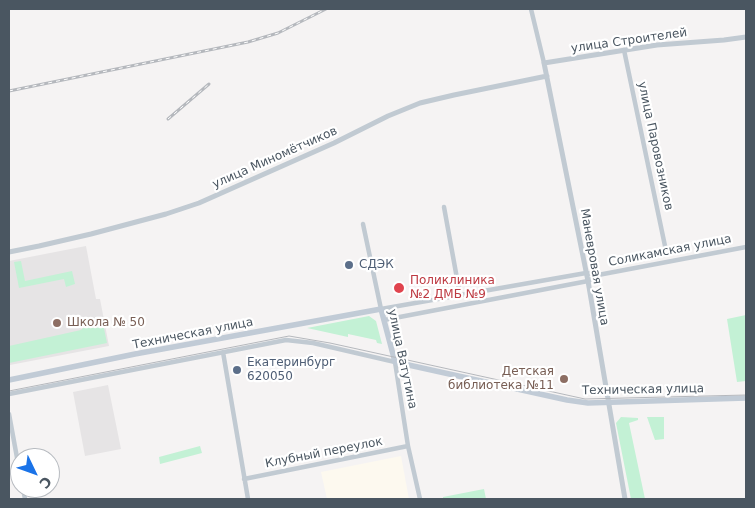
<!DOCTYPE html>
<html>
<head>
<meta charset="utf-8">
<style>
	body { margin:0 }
	#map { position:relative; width:755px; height:508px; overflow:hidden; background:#f5f3f3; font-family:"DejaVu Sans",sans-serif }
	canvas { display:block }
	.frame { position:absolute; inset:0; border:10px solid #4a5661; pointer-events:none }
	.north { position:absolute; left:10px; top:448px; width:50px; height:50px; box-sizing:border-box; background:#fff; border:1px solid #b7bbc0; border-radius:50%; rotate:132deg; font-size:14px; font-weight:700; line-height:20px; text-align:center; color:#4a5661 }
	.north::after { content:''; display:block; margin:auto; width:18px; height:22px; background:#1a73e8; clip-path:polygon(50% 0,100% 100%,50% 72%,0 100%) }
</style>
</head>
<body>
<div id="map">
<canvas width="755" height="508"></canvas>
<div class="frame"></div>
<div class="north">С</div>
</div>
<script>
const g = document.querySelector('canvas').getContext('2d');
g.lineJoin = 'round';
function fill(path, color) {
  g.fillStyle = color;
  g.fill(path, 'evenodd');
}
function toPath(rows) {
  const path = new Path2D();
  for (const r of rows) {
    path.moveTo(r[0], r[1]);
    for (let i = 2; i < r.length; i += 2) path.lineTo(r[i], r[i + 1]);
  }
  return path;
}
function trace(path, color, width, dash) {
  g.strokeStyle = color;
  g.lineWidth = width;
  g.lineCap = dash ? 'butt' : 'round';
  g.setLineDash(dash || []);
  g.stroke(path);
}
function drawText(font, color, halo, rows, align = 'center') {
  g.font = font + ' "DejaVu Sans",sans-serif';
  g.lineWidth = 4.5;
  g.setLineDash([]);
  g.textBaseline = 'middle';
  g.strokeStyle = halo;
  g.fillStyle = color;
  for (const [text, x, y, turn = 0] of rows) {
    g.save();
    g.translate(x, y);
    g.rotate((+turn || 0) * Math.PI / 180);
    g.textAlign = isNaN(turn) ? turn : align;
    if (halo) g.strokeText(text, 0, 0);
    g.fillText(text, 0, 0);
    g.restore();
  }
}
fill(toPath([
	[401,456,409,499,327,499,321,472]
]), '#fdf9ef');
fill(toPath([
	[86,246,96,299,100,299,109,346,10,365,9,358,9,261],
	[108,385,121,449,85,456,73,392]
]), '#e6e4e5');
fill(toPath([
	[21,261,25,281,72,271,75,284,66,287,64,279,19,288,14,262],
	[746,315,746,381,737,382,727,319],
	[369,316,376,321,382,344,377,343,376,340,348,334,348,337,307,328],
	[102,319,107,343,9,363,9,346,81,330,86,325],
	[621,417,638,418,638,420,629,423,645,499,631,499,616,423],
	[647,417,664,417,664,439,655,440],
	[200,446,202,453,160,464,159,457],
	[484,489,486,499,443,499,443,497]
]), '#c3f1d5');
trace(toPath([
	[531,9,544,63],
	[624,50,665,246],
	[444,207,460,295],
	[363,224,381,309,586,273,598,275],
	[384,320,588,281,598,275,746,247],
	[223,352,248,499],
	[9,394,286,340,313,343,395,362,408,446,420,499],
	[9,414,20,474],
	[244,479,408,446],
	[23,488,25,499]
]), '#c1cad2', 4.5);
trace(toPath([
	[9,252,39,246,91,234,166,214,199,203,334,143,388,116,420,103,454,95,547,76],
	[625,499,588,281,544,63,657,45,724,40,746,37]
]), '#c1cad2', 5);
trace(toPath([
	[9,380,135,354,381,309,395,362,567,400,588,403,746,398]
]), '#c1cbd6', 5.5);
trace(toPath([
	[9,391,289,336,330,343,585,399,746,395]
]), '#b5b8bd', 1);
const rail = toPath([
	[9,91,248,42,278,33,326,9],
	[168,119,209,84]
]);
trace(rail, '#b5b8bd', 3);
trace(rail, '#fff', 1, [4]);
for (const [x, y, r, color] of [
	[349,265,5,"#5c6f8a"],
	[399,288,6,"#e0444e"],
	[57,323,5,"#8d6e63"],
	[237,370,5,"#5c6f8a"],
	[564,379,5,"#8d6e63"]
]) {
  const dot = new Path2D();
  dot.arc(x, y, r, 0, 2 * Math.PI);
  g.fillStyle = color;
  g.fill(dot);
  trace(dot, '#fff', 2);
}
drawText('12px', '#4a5661', '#fff', [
	["улица Строителей",629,41,-8],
	["улица Паровозников",655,146,78],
	["улица Миномётчиков",275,158,-24],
	["Соликамская улица",670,251,-11],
	["Маневровая улица",594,267,80],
	["Техническая улица",193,334,-11],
	["улица Ватутина",402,359,78],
	["Техническая улица",643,390,-1],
	["Клубный переулок",324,453,-11]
]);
drawText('12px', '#4e5e75', '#fff', [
	["СДЭК",359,265],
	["Екатеринбург",247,363],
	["620050",247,377]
], 'left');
drawText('12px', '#be3a42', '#fff', [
	["Поликлиника",410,281],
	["№2 ДМБ №9",410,295]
], 'left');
drawText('12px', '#785e54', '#fff', [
	["Школа № 50",67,323],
	["Детская",554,372,"right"],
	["библиотека №11",554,386,"right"]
], 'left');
</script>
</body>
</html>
